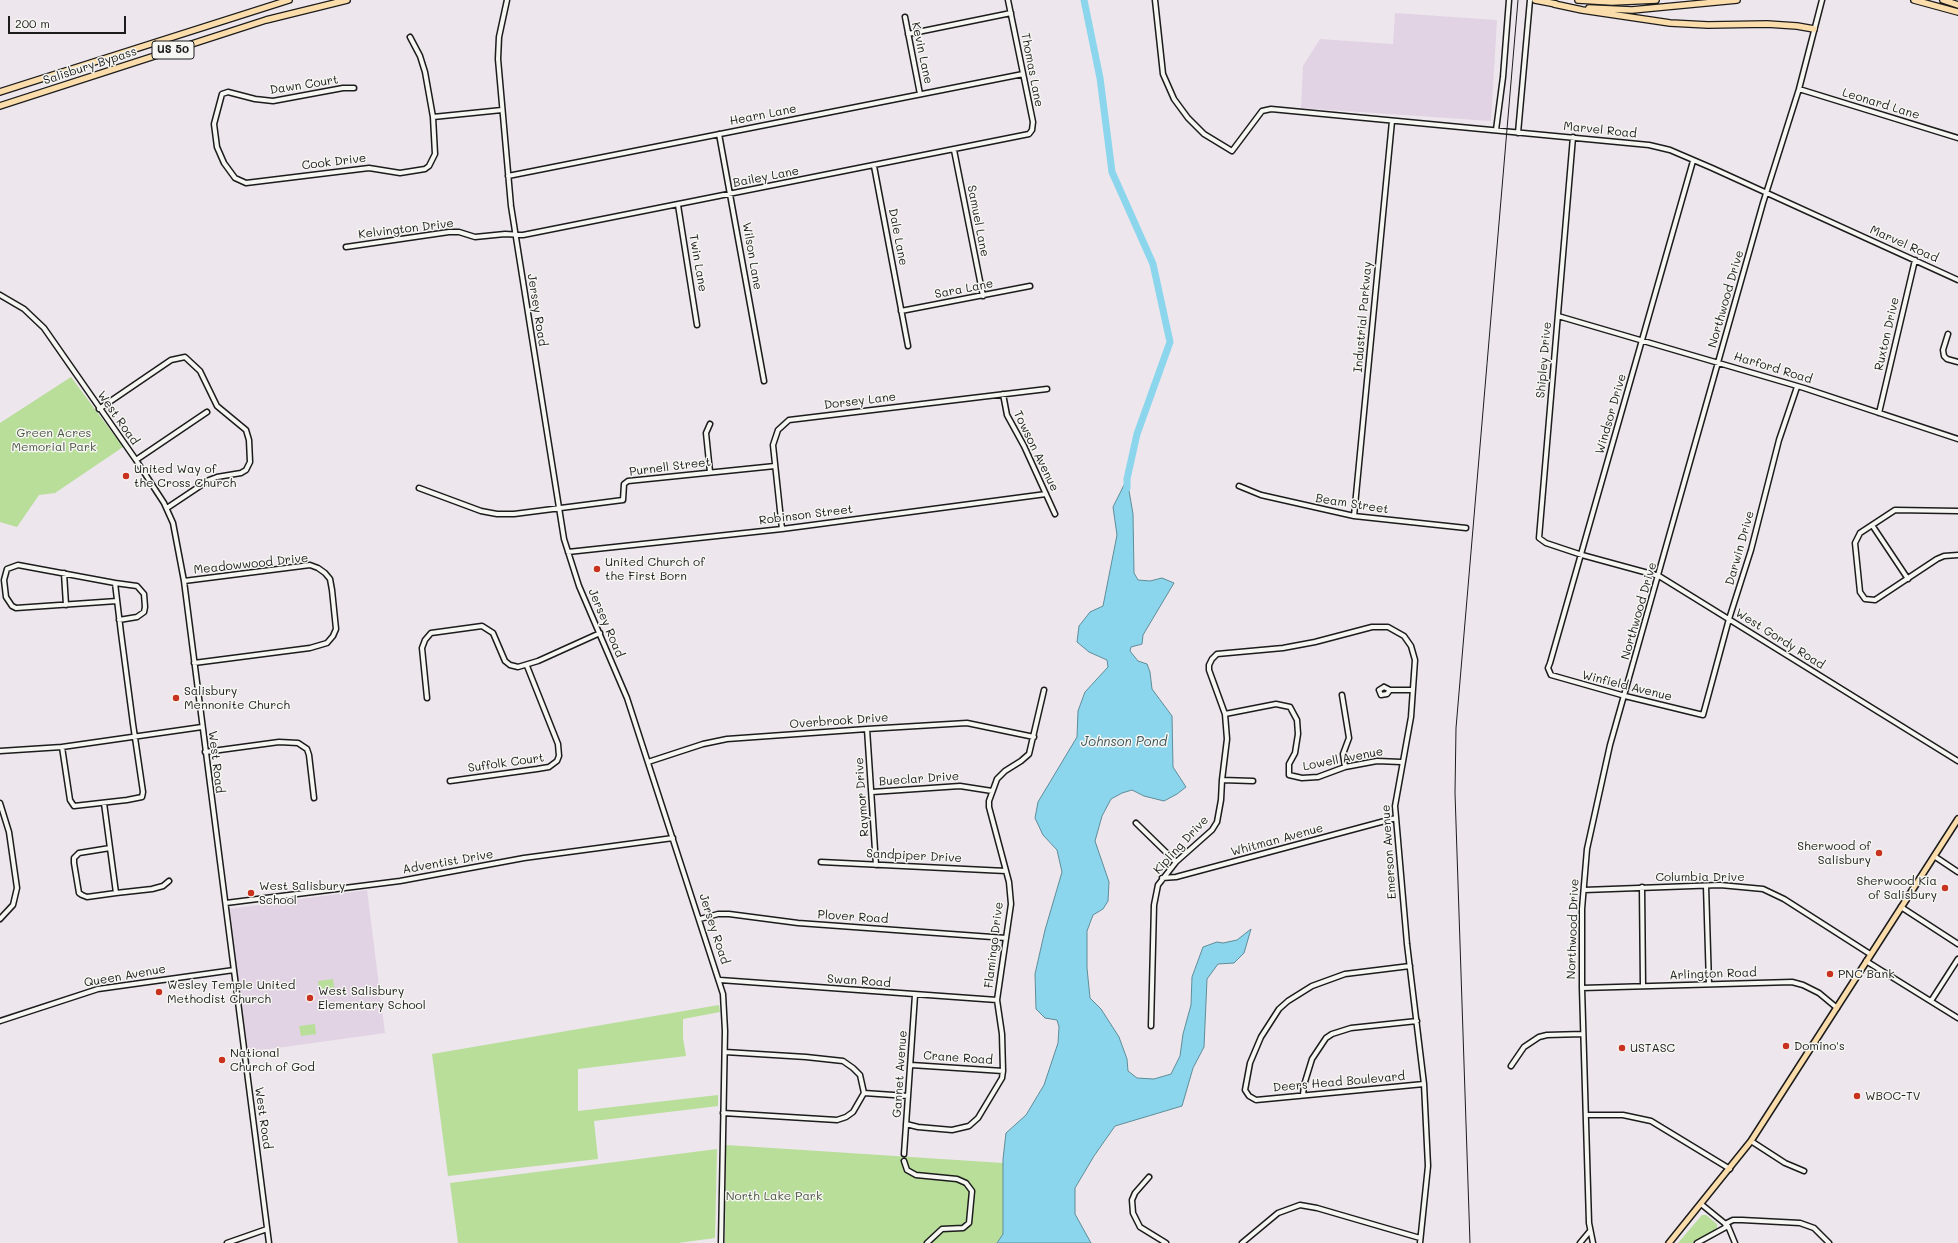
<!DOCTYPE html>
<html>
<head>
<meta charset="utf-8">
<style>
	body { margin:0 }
	#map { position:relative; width:1958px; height:1243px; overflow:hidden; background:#ede6ec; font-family:Mali,sans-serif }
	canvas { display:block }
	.scale { position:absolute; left:8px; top:16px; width:118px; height:18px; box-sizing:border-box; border:2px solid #1c1c1c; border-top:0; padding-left:5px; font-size:12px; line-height:14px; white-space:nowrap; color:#1c1c1c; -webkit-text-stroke:3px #f6f6f2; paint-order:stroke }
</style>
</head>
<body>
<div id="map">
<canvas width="1958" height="1243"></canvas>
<div class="scale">200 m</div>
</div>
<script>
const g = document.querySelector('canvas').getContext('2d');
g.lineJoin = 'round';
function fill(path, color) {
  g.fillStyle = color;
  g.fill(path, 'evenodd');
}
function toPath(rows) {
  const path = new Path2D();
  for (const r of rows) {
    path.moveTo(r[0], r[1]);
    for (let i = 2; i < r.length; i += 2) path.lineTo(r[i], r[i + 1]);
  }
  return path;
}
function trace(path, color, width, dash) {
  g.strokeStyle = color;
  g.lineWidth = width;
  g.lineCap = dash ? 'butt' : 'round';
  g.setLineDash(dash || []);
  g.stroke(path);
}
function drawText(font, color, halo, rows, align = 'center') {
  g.font = font + ' Mali,sans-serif';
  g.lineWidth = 3;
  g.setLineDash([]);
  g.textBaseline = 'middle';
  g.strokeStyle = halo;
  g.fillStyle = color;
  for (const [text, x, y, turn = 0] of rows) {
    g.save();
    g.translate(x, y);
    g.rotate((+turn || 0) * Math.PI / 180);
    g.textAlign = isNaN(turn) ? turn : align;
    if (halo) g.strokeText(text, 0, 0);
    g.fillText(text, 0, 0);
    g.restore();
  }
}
fill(toPath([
	[1395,13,1497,20,1491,121,1301,108,1303,66,1320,39,1393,44],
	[367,890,385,1033,248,1052,229,909]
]), '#e2d3e4');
fill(toPath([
	[71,377,123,447,55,493,39,495,17,527,0,522,0,423],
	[333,979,335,993,320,995,318,981],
	[719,1005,720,1012,683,1019,683,1038,686,1056,578,1069,578,1111,718,1095,718,1106,594,1121,598,1159,448,1176,432,1054],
	[315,1024,316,1034,301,1036,299,1026],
	[726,1145,1003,1163,1003,1234,997,1243,725,1243],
	[717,1149,715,1238,678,1243,458,1243,450,1183],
	[1702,1215,1706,1215,1717,1224,1717,1229,1692,1243,1678,1243]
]), '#b8de99');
const water = toPath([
	[1127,479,1133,514,1134,573,1138,580,1150,581,1162,578,1174,583,1143,635,1142,644,1131,647,1130,651,1138,661,1147,664,1150,672,1152,689,1172,716,1173,767,1186,787,1177,794,1164,801,1144,796,1132,790,1122,793,1111,799,1102,816,1095,841,1109,882,1108,901,1103,909,1093,915,1087,931,1087,968,1090,998,1101,1009,1119,1037,1127,1059,1128,1071,1137,1078,1154,1079,1171,1074,1180,1056,1183,1034,1191,1005,1192,977,1203,947,1217,942,1223,943,1237,940,1251,929,1244,953,1234,963,1218,964,1207,979,1204,1047,1193,1068,1182,1106,1115,1126,1094,1156,1075,1188,1075,1214,1091,1243,997,1243,1003,1234,1003,1159,1006,1133,1026,1115,1044,1085,1058,1043,1059,1027,1057,1020,1045,1018,1036,1009,1035,974,1045,930,1062,872,1057,850,1043,835,1035,818,1038,802,1077,737,1078,711,1085,692,1108,667,1107,660,1089,652,1077,642,1079,626,1090,612,1103,606,1117,535,1113,507,1127,479]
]);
fill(water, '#8bd6ec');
trace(water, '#5f8c99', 1);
trace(toPath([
	[1084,0,1100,78,1112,172,1153,264,1170,342,1137,434,1127,479,1127,488]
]), '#8bd6ec', 7);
const minor = toPath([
	[507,0,499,37,498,59,511,206,564,539,579,586,627,698,723,994,725,1031,721,1243],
	[1155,0,1163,74,1174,99,1188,118,1204,134,1232,151,1262,111,1271,109,1649,145,1670,150,1712,168,1958,280],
	[905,17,920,94],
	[908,34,1011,13],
	[354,88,343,88,273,101,255,99,228,92,222,94,214,124,217,147,224,163,235,178,246,183,369,168,400,173,425,169,429,166,435,154,433,117,425,72,420,56,410,37],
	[1799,89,1958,138],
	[433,117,502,110],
	[1496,130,1503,77,1509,0],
	[1518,133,1530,0],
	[719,134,764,381],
	[1573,137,1539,538,1546,543,1582,555,1659,576,1958,761],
	[954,150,983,296],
	[1693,161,1550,663,1548,668,1551,675,1625,696,1703,715,1729,619,1751,550,1779,440,1797,387],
	[874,166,908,346],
	[508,176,1023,74],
	[678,205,697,325],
	[346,247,449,232,459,232,475,237,505,234,523,235,1029,134,1032,130,1033,122,1008,0],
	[0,295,24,309,44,328,136,460,164,503,173,523,184,581,269,1243],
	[901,311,1030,286],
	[1558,316,1804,388,1958,439],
	[1948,334,1943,350,1944,356,1947,359,1958,362],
	[1003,394,1007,415,1024,446,1055,514],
	[99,409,171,360,185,357,200,371,217,406,246,430,249,440,250,462,246,470,241,473,217,477,209,480,167,508],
	[1879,413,1915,260],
	[710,424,706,433,710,472],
	[136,460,207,412],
	[1239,486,1261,495,1354,516,1466,528],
	[419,488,481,511,497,514,514,514,623,500,624,484,628,481,775,466],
	[1958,511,1895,510,1860,533,1855,543,1860,592,1865,599,1875,600,1937,559,1944,556,1958,555],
	[1354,516,1392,121],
	[1872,525,1908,579],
	[782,529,773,445,778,430,789,420,1047,389],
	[568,552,782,529,1046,494],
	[64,573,66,605],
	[184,581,310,565,318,568,325,573,330,579,332,590,336,629,333,636,327,643,310,648,194,663],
	[115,583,18,565,7,569,4,580,6,597,12,606,16,608,117,601],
	[1384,687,1390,690,1387,694,1381,695,1379,690,1384,687],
	[1390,690,1412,690],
	[1342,695,1349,738,1343,754,1345,767],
	[427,698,422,648,425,640,431,633,482,626,493,633,505,661,510,665,518,667,538,661,600,633],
	[1225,714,1276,704,1290,707,1297,720,1298,734,1295,753,1289,764,1289,775,1302,778,1318,777,1345,767,1377,761,1401,762],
	[867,729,876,865],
	[62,747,70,800,74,806,127,800,142,797,143,792,133,724,121,633,115,583,137,586,144,594,145,607,144,612,137,617,119,620],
	[0,751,62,747,202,727],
	[205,752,279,742,298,743,307,749,309,755,314,798],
	[648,762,703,744,727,739,867,729,967,723,1034,737],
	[1222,780,1253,781],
	[450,781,537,769,549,767,557,761,559,756,558,744,527,666],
	[872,792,960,786,992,791],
	[0,803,9,832,17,888,13,905,0,919],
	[104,803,116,893,152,889,163,886,169,881],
	[1136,823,1176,862],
	[110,848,79,853,74,858,74,863,79,893,82,895,87,897,116,893],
	[1934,856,1958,872],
	[821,862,1006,871],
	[1162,878,1176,877,1396,818],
	[1706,886,1709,984],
	[1642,887,1643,986],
	[1584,890,1720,885,1763,889,1784,899,1870,954],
	[226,903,400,881,524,858,673,838],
	[1901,907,1958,944],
	[700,919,718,914,729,914,798,923,1006,938],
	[1866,961,1958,1018],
	[1410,966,1345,974,1312,986,1288,1001,1279,1009,1261,1037,1250,1063,1245,1090,1249,1096,1256,1100,1424,1084],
	[720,980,997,1000],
	[1582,988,1792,982,1803,985,1819,993,1837,1008],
	[1931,1001,1958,959],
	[0,1021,98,989,234,970],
	[1151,1026,1154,905,1158,885,1176,862,1212,830,1217,822,1221,800,1222,780,1227,739,1225,714,1209,670,1209,665,1212,659,1217,654,1283,648,1315,642,1372,627,1388,627,1404,636,1411,646,1415,660,1411,717,1395,806,1407,944,1424,1084,1428,1166,1420,1243],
	[911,1065,1003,1071],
	[1511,1066,1524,1047,1539,1037,1547,1035,1583,1034],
	[864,1093,908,1096],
	[1303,1095,1304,1085,1312,1059,1326,1038,1332,1034,1351,1028,1417,1021],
	[723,1113,837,1120,846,1117,853,1112,864,1093,860,1075,853,1068,843,1061,806,1057,725,1052],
	[1586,1115,1623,1115,1651,1121,1730,1169],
	[906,1124,918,1127,952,1130,969,1126,978,1118,1002,1078,1003,1071,1002,1034,997,1000,1011,904,1009,882,989,807,989,801,997,779,1005,771,1021,761,1029,754,1044,690],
	[1751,1141,1785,1163,1804,1171],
	[904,1154,915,995],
	[904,1161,907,1170,916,1175,957,1179,966,1183,972,1191,969,1223,963,1228,942,1229,927,1243],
	[1149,1177,1135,1193,1132,1200,1133,1213,1140,1227,1166,1243],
	[1701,1204,1728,1226,1735,1243],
	[1725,1224,1733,1220,1742,1220,1800,1223,1814,1228,1829,1243],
	[227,1243,267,1229],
	[1242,1243,1278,1213,1300,1205,1317,1208,1420,1238],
	[1580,1243,1590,1231],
	[1593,1243,1589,1223,1582,988,1582,909,1587,849,1610,745,1763,203,1799,89,1822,0],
	[1697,1243,1728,1226]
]);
const major = toPath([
	[1669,1243,1751,1141,1958,819]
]);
const highway = toPath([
	[1535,0,1556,4],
	[1578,0,1612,2,1656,0],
	[1914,0,1958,12],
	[1943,0,1958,5],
	[1554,4,1582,10,1670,23,1708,25,1767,24,1797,26,1814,29],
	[1589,8,1632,10,1737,0],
	[0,92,289,0],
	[0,106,266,20,347,0]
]);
trace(minor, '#1c1c1c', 7);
trace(major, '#1c1c1c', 8);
trace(highway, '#1c1c1c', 8);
trace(minor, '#f6f6f2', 4);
trace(major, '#fbddab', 5);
trace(highway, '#fbddab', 5.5);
trace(toPath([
	[1470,1243,1455,793,1456,728,1518,0]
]), '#1c1c1c', 1);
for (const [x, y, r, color] of [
	[126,476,4,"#c8321e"],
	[597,569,4,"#c8321e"],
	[176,698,4,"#c8321e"],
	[1879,853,4,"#c8321e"],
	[1945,888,4,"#c8321e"],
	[251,893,4,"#c8321e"],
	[1830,974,4,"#c8321e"],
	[159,992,4,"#c8321e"],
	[310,998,4,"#c8321e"],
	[1786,1046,4,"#c8321e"],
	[1622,1048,4,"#c8321e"],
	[222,1060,4,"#c8321e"],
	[1857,1096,4,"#c8321e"]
]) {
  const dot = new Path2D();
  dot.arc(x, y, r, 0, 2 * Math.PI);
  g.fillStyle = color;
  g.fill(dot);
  trace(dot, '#f6f6f2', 1.5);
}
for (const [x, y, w] of [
	[173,50,42]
]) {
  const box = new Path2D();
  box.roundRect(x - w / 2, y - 9, w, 18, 3);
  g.fillStyle = '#f6f6f2';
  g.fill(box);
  trace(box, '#1c1c1c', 1);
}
drawText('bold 11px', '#1c1c1c', null, [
	["US 50",173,50]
]);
drawText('12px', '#1c1c1c', '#f6f6f2', [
	["Kevin Lane",922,53,78],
	["Salisbury Bypass",90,66,-18],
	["Thomas Lane",1032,70,79],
	["Dawn Court",304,85,-9],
	["Leonard Lane",1881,104,17],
	["Hearn Lane",763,115,-11],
	["Marvel Road",1600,130,6],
	["Cook Drive",334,162,-7],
	["Bailey Lane",766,177,-11],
	["Samuel Lane",978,221,79],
	["Kelvington Drive",406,229,-7],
	["Dale Lane",898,237,79],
	["Marvel Road",1904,244,24],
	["Wilson Lane",752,256,80],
	["Twin Lane",698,263,80],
	["Sara Lane",964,289,-11],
	["Northwood Drive",1726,299,-74],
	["Jersey Road",537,310,81],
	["Industrial Parkway",1363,317,-85],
	["Ruxton Drive",1887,334,-77],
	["Shipley Drive",1544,360,-85],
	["Harford Road",1773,368,17],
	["Dorsey Lane",860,401,-7],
	["Windsor Drive",1611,414,-74],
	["West Road",118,418,55],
	["Towson Avenue",1036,451,64],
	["Purnell Street",670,467,-7],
	["Beam Street",1352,504,9],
	["Robinson Street",806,515,-7],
	["Darwin Drive",1740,548,-74],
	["Meadowwood Drive",251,564,-6],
	["Northwood Drive",1639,611,-74],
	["Jersey Road",606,623,67],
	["West Gordy Road",1780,639,32],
	["Winfield Avenue",1627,686,14],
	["Overbrook Drive",839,721,-4],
	["Lowell Avenue",1343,759,-11],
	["West Road",216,762,83],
	["Suffolk Court",506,763,-8],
	["Bueclar Drive",919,779,-4],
	["Raymor Drive",862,797,-94],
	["Whitman Avenue",1277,840,-15],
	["Kipling Drive",1181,845,-47],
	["Emerson Avenue",1389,852,-94],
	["Sandpiper Drive",914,856,3],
	["Adventist Drive",448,862,-10],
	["Columbia Drive",1700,877],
	["Plover Road",853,917,4],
	["Jersey Road",714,929,72],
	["Northwood Drive",1573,929,-88],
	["Flamingo Drive",994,945,-83],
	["Arlington Road",1713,974,-2],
	["Queen Avenue",125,976,-10],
	["Swan Road",859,981,4],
	["Crane Road",958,1058,4],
	["Gannet Avenue",900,1074,-86],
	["Deers Head Boulevard",1339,1082,-5],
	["West Road",263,1118,82]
]);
drawText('12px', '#4b5642', '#f6f6f2', [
	["Green Acres",54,433],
	["Memorial Park",54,447],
	["North Lake Park",774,1196]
]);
drawText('12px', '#1c1c1c', '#f6f6f2', [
	["United Way of",134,469],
	["the Cross Church",134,483],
	["United Church of",605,562],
	["the First Born",605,576],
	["Salisbury",184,691],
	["Mennonite Church",184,705],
	["Sherwood of",1871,846,"right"],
	["Salisbury",1871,860,"right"],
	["Sherwood Kia",1937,881,"right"],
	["of Salisbury",1937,895,"right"],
	["West Salisbury",259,886],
	["School",259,900],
	["PNC Bank",1838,974],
	["Wesley Temple United",167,985],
	["Methodist Church",167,999],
	["West Salisbury",318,991],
	["Elementary School",318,1005],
	["Domino's",1794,1046],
	["USTASC",1630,1048],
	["National",230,1053],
	["Church of God",230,1067],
	["WBOC-TV",1865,1096]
], 'left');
drawText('italic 13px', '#3d545a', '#f6f6f2', [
	["Johnson Pond",1124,742]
]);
</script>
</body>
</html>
